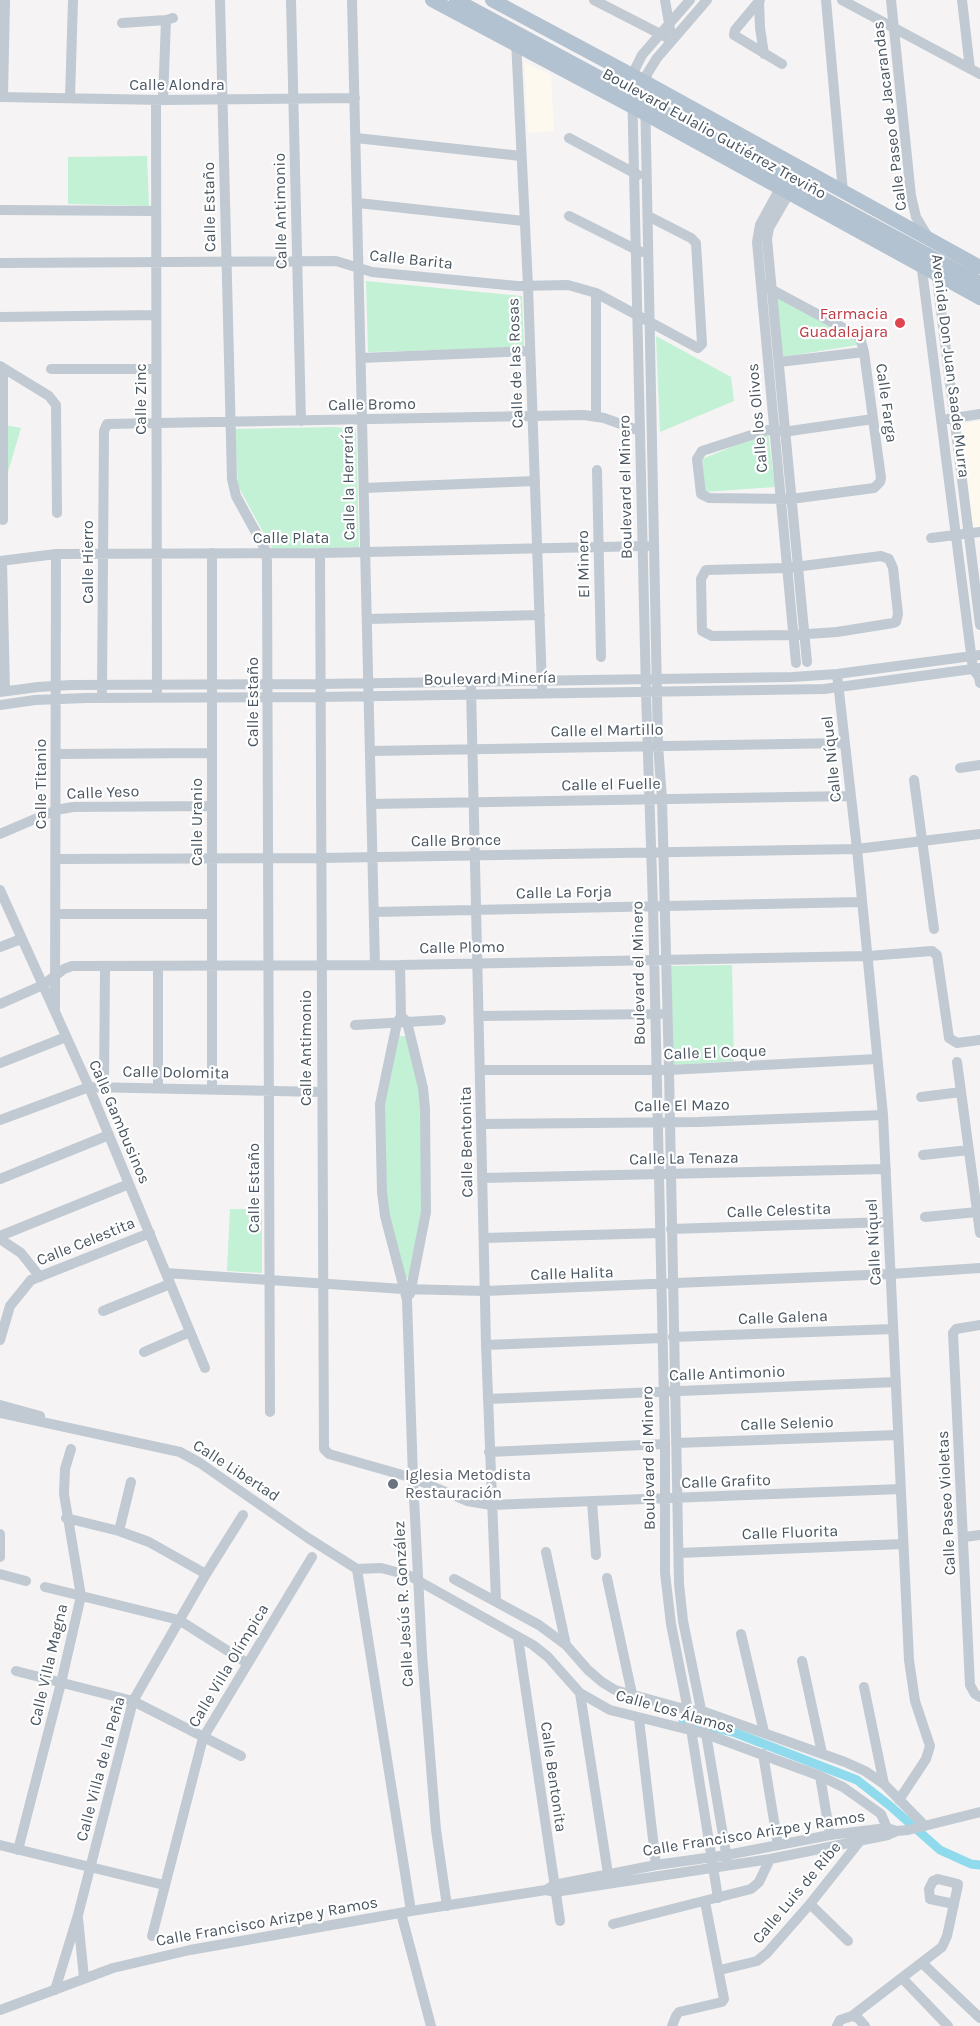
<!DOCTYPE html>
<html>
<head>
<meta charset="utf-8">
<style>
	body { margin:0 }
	canvas { display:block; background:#f5f3f3 }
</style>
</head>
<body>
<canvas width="980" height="2026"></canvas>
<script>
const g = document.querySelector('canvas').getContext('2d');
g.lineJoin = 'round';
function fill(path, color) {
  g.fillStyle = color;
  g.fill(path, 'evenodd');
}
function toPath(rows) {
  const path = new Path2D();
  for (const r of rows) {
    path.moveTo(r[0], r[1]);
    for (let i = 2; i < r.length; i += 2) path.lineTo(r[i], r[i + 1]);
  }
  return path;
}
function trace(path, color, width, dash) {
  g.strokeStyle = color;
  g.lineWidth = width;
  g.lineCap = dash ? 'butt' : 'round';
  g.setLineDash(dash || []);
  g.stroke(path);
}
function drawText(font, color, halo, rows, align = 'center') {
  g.font = font + ' Karla,sans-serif';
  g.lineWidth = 4.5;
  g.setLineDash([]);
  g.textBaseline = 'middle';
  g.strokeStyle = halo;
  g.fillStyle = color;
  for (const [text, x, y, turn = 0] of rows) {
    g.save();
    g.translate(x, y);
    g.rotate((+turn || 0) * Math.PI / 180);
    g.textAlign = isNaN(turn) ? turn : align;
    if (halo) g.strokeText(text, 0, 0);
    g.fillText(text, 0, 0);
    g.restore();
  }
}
fill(toPath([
	[524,62,551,75,554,131,528,133],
	[980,421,980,528,973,529,960,424]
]), '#fdf9ef');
fill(toPath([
	[147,156,149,206,68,204,68,157],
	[366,281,522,296,524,348,368,352],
	[775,296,856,338,857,345,782,357],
	[656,336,731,377,734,401,660,432],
	[0,424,21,428,5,482],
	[334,427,356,429,359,547,273,550,238,486,235,429],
	[768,432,775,487,705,492,702,459],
	[732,965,734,1061,673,1065,671,966],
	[398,1036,407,1036,421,1091,426,1211,414,1275,405,1279,386,1206,384,1099],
	[230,1209,262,1209,262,1273,227,1271]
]), '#c3f1d5');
trace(toPath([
	[683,1721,733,1732,857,1780,889,1805,940,1850,971,1864,980,1865]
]), '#90daee', 9);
trace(toPath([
	[220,0,232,479,236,496,265,549,267,561,270,1412],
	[291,0,301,421],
	[352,0,375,965],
	[594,0,666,37],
	[665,0,670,29],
	[690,0,642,55,632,75,632,85,646,693,653,907,665,1444,665,1573,671,1624,688,1710,718,1898],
	[707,0,657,58,647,74,645,91,658,745,662,799,669,1070,679,1584,683,1621,706,1734,728,1865],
	[760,0,735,30,734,35,782,64],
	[826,0,843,192],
	[842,0,980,74],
	[891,0,911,196,916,217,930,240],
	[962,0,970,69],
	[759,1,760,28,764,54],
	[122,23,166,20,173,18],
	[516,40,528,286,542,687],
	[0,97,163,100,355,98],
	[3,97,5,0],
	[70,98,73,0],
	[156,100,157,691],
	[163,100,166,20],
	[356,138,521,156],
	[569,138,638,175],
	[783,183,760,225,757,242,796,663],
	[792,188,769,228,767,239,807,662],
	[358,203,524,221],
	[0,210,156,211],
	[569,216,641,252],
	[921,262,973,669,979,677,980,683],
	[0,263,336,261,372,272,517,286,568,285,596,293,698,348,702,344,696,243,691,238,648,216],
	[936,270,980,625],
	[761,284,860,337,864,352,881,478,880,482,874,488,791,499,709,498,701,494,697,459,702,451,767,430,790,431,873,419],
	[596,293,596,416],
	[0,317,156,315],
	[361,358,530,351],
	[779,362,864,352],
	[0,366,49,396,56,405,57,513],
	[51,369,156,369],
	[948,419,980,414],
	[597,470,601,657],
	[364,488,535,481],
	[3,520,3,368],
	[931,538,980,532],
	[320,553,324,1449,329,1454,413,1478,467,1501,491,1505,901,1489],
	[881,556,889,559,893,568,898,614,896,622,893,623,837,632,793,635,712,636,702,631,701,579,706,570,787,568,881,556],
	[0,561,56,554,320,553,647,546],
	[2,561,5,691],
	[367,619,540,615],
	[837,674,857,849,883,1115,909,1660,915,1701,930,1746,926,1759,899,1800],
	[471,688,486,1345,496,1601],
	[102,691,104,431,107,424,584,415,604,418,640,431],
	[0,692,38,687,71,685,321,684,792,677,837,674,980,655],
	[0,705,35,700,86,698,321,697,824,689,980,668],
	[370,751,845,743],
	[56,754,212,753],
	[960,768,980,765],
	[914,780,934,929],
	[371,804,851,796],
	[0,834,56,810,73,807,212,806],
	[56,859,321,858,857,849,980,834],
	[0,890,89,1087,205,1368],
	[374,912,862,902],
	[56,914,212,914],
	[0,947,21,939],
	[400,965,401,1016,397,1023,380,1104,382,1192,385,1216,407,1300,413,1478,422,1654,436,1830,447,1906],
	[158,967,158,1088],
	[0,1004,43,985,64,969,72,966,400,965,868,956,932,951,937,955,949,1038,957,1043,980,1040],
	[55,1009,56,554],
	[401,1016,407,1022,423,1088,425,1109,426,1212,410,1294],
	[480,1016,660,1014],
	[355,1025,441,1020],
	[957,1062,980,1233],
	[0,1063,66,1037],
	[481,1070,669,1070,877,1059],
	[104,1087,105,967],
	[212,1090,212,553],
	[921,1097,961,1092],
	[0,1120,89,1087,322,1092],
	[482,1124,698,1122,883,1115],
	[923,1155,969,1150],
	[483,1178,886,1169],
	[0,1179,109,1135],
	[925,1217,977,1212],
	[671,1229,888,1222],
	[0,1236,129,1184],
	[484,1238,660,1233],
	[0,1239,21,1253,40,1277],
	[166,1273,403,1289,485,1291,891,1274,980,1268],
	[103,1311,170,1284],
	[980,1325,956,1329,953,1333,970,1685,975,1694,980,1697],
	[673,1337,893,1329],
	[0,1340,10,1306,31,1280,150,1233],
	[486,1345,662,1338],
	[144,1352,190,1332],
	[488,1399,896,1382],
	[0,1405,40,1416],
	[0,1413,180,1452,200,1463,308,1538,357,1569],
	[676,1443,898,1435],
	[489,1452,665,1444],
	[592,1502,596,1555],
	[66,1518,119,1531,149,1542,206,1574],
	[119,1531,131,1482],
	[0,1534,0,1557],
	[964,1537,980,1535],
	[546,1552,566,1645],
	[679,1553,903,1544],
	[357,1569,381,1568,408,1575,533,1645,548,1657,580,1693,610,1710,706,1734,820,1776,843,1787,881,1814,887,1828,888,1835],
	[357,1569,411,1911],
	[0,1574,26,1581],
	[607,1578,632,1694],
	[454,1579,539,1625,566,1645,588,1670,602,1682,615,1690,688,1710,702,1711,845,1762,865,1771,884,1784,925,1826],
	[45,1587,179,1620,247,1663],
	[741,1634,764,1732],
	[518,1638,560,1921],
	[802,1661,822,1753],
	[16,1671,133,1701,241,1756],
	[864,1687,884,1784],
	[580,1693,608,1874],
	[639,1719,656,1865],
	[763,1754,778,1845],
	[820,1776,830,1835],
	[0,1845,164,1885],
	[18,1850,61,1683,81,1596,64,1494,65,1469,71,1449],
	[546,1890,554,1885,656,1865,727,1855,830,1835,887,1828,897,1831,908,1830,980,1812],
	[810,1904,848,1941],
	[401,1913,431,2026],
	[78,1918,84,1978],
	[613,1924,751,1889,759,1882,770,1859],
	[152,1936,203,1738,312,1557],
	[922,1963,980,2018],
	[720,1970,757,1961,767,1953,810,1904,860,1841],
	[902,1978,948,2026],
	[55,1990,78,1915,133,1701,206,1574,243,1515],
	[0,2010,113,1968,190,1950,411,1911,546,1890,555,1892,770,1859,888,1835,897,1831],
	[852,2016,858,2018,865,2026],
	[672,2026,676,2016,679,2012,722,2002,724,1999,705,1902],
	[837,2026,840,2020,852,2016,942,1947,947,1936,958,1885,958,1884,938,1879,933,1881,929,1889,930,1899,954,1904]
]), '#c1cad2', 10);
trace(toPath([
	[432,0,633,107,980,298],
	[456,0,980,283],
	[492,0,645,82,980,267]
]), '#b3c2d1', 14);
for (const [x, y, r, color] of [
	[900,323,6,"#e0444e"],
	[393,1484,6,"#6b7280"]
]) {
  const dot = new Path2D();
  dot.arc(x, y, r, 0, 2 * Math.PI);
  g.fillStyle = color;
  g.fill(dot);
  trace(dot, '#fff', 2);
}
drawText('16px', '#4a5661', '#fff', [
	["Calle Alondra",177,85],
	["Calle Paseo de Jacarandas",890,116,-97],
	["Boulevard Eulalio Gutiérrez Treviño",714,134,29],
	["Calle Estaño",210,207,-91],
	["Calle Antimonio",281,211,-91],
	["Calle Barita",411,260,6],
	["Calle de las Rosas",516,363,-92],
	["Avenida Don Juan Saade Murra",950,366,83],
	["Calle Zinc",141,399,-90],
	["Calle Farga",886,403,82],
	["Calle Bromo",372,405,-1],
	["Calle los Olivos",758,418,-95],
	["Calle la Herrería",349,483,-91],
	["Boulevard el Minero",626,487,-91],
	["Calle Plata",291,538],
	["Calle Hierro",88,562,-90],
	["El Minero",584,564,-91],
	["Boulevard Minería",490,679,-1],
	["Calle Estaño",253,702,-90],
	["Calle el Martillo",607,731,-1],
	["Calle Níquel",832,759,-96],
	["Calle Titanio",41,784,-90],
	["Calle el Fuelle",611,785,-1],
	["Calle Yeso",103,793,-2],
	["Calle Uranio",197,822,-90],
	["Calle Bronce",456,841,-1],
	["Calle La Forja",564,893,-1],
	["Calle Plomo",462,948,-1],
	["Boulevard el Minero",639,973,-91],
	["Calle Antimonio",306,1048,-90],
	["Calle El Coque",715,1053,-2],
	["Calle Dolomita",176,1073,1],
	["Calle El Mazo",682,1106,-1],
	["Calle Gambusinos",119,1122,67],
	["Calle Bentonita",467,1142,-91],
	["Calle La Tenaza",684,1159,-1],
	["Calle Estaño",254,1188,-90],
	["Calle Celestita",779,1211,-2],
	["Calle Celestita",86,1242,-22],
	["Calle Níquel",874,1242,-93],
	["Calle Halita",572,1274,-2],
	["Calle Galena",783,1318,-2],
	["Calle Antimonio",727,1374,-2],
	["Calle Selenio",787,1424,-2],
	["Boulevard el Minero",649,1458,-91],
	["Calle Libertad",236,1471,33],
	["Calle Grafito",726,1482,-2],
	["Calle Paseo Violetas",947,1503,-93],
	["Calle Fluorita",790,1533,-2],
	["Calle Jesús R. González",404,1604,-93],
	["Calle Villa Magna",49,1665,-77],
	["Calle Villa Olímpica",229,1666,-59],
	["Calle Los Álamos",675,1712,16],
	["Calle Villa de la Peña",101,1769,-75],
	["Calle Bentonita",553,1777,82],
	["Calle Francisco Arizpe y Ramos",754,1834,-9],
	["Calle Luis de Ribe",797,1893,-50],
	["Calle Francisco Arizpe y Ramos",267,1922,-10]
]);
drawText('16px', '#be3a42', '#fff', [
	["Farmacia",888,314],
	["Guadalajara",888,332]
], 'right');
drawText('16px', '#5b616d', '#fff', [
	["Iglesia Metodista",405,1475],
	["Restauración",405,1493]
], 'left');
</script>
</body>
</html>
